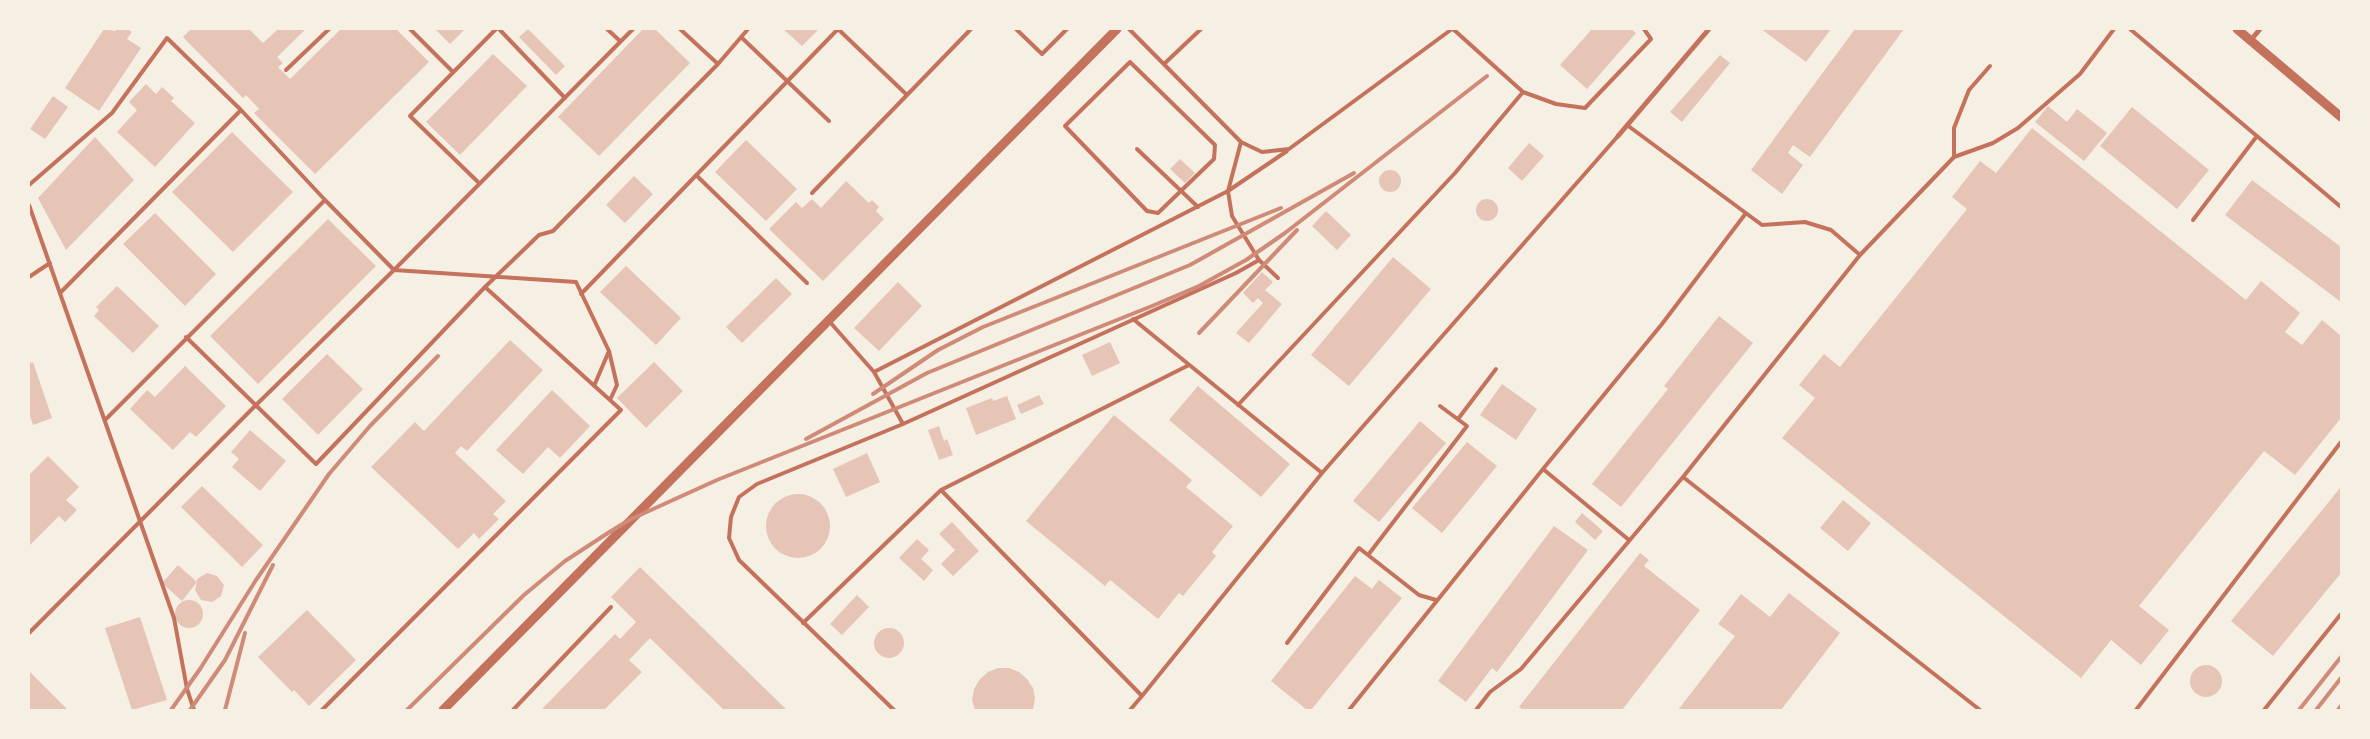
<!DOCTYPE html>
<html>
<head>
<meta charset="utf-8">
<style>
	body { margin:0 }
	#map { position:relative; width:2370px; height:739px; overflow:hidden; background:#f6efe4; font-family:Raleway,sans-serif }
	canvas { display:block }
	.frame { position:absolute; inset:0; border:30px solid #f6efe4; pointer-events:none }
</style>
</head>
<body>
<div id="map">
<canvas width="2370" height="739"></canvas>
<div class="frame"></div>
</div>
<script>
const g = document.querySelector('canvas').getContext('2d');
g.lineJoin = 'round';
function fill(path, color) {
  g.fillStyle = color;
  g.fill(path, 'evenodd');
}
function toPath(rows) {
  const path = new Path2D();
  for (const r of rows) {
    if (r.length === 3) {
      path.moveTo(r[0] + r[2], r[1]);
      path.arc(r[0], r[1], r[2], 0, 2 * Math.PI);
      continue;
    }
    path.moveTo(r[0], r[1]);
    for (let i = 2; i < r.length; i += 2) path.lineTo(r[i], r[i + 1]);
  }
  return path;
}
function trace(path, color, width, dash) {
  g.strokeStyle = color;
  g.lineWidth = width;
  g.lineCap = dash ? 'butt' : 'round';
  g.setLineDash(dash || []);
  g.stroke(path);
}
fill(toPath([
	[104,29,115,31,117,29,127,29,132,32,127,39,141,48,99,111,65,88],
	[191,29,249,29,263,43,278,29,306,29,277,57,283,63,278,67,290,79,341,29,396,29,429,62,315,174,254,113,259,109,246,95,243,98,183,37],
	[435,29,465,29,450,44],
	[528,29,565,66,556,75,519,37],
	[643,29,655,29,690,63,599,156,558,117],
	[783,29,819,29,802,46],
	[1592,29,1631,29,1636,33,1587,89,1560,65],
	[1761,29,1831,29,1806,62],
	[1855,29,1904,29,1810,157,1793,145,1788,153,1803,165,1782,194,1751,170],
	[493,54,527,86,460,155,426,122],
	[1720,55,1730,63,1682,122,1670,112],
	[146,84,156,94,162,87,174,98,171,101,195,123,155,167,117,132,137,110,129,102],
	[53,96,68,107,45,139,30,129],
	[2048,106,2067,122,2077,109,2107,133,2084,161,2035,122],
	[2132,107,2209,170,2177,209,2100,146],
	[2032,128,2246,300,2261,281,2300,313,2285,332,2302,345,2322,320,2341,336,2341,418,2295,475,2264,451,2139,606,2169,630,2141,665,2111,640,2081,678,1782,438,1815,398,1799,385,1824,354,1840,367,1967,209,1952,197,1980,161,1996,173],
	[232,132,293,192,233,252,172,192],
	[95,137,134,180,66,250,38,198],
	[746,140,797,189,766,221,715,172],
	[1529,143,1544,156,1522,181,1508,168],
	[1180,159,1195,173,1185,183,1170,169],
	[1390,181,11],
	[634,176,653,194,625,223,606,205],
	[2252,180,2341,247,2341,302,2225,215],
	[846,181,869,203,872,200,879,207,876,211,884,219,823,281,769,229,796,202,802,208,812,199,821,208],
	[1487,210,11],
	[1326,211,1351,235,1337,250,1312,226],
	[155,213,216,274,185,306,123,244],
	[328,219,376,266,258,384,210,336],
	[1393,257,1431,289,1349,386,1311,355],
	[626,266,681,318,656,345,600,292],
	[1262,272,1273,282,1265,290,1282,304,1249,343,1236,333,1263,303,1258,298,1253,303,1243,293],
	[776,278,792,294,742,343,726,327],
	[898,282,922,306,879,351,854,328],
	[117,286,159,326,133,353,94,316,99,310,96,307],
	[1719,316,1753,343,1621,507,1592,484,1668,389,1664,386],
	[510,340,543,370,467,451,461,446,455,453,506,501,493,514,499,519,479,539,474,533,458,549,371,467,415,422,424,431],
	[1110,342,1120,363,1092,376,1082,355],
	[327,354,363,389,318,435,282,399],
	[33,362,52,418,33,425,29,413,29,363],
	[654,362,683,391,646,428,617,398],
	[185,366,226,406,196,437,190,432,173,450,130,409,147,390,155,397],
	[1502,384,1537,409,1516,440,1480,415],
	[1198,386,1290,464,1261,497,1169,420],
	[552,390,590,426,560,458,548,447,523,474,496,450],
	[1039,395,1044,404,1021,414,1017,405],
	[1007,396,1016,419,976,435,966,408,992,398,993,401],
	[1114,415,1192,480,1186,487,1233,526,1212,552,1216,556,1183,596,1179,593,1158,619,1110,580,1105,586,1026,521],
	[1420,421,1446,443,1379,522,1353,501],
	[939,426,944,441,947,439,953,455,939,460,928,430],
	[250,430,286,461,260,491,232,467,239,459,231,452],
	[1467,442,1497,466,1442,533,1412,508],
	[867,453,880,482,846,497,833,469],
	[48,456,79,487,66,500,77,510,65,522,59,516,29,546,29,475],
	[202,486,263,545,242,567,181,507],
	[2341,487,2341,573,2273,656,2231,621],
	[798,526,32],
	[1843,500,1871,523,1848,551,1820,528],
	[1582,513,1603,531,1595,540,1575,522],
	[952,522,979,551,953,576,941,564,955,550,939,534],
	[1554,526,1588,550,1497,672,1492,668,1466,702,1438,681],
	[917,539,929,550,921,559,933,570,924,581,899,558],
	[1640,553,1649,560,1644,566,1700,610,1622,710,1523,710,1519,707],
	[178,565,197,582,197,579,207,573,217,576,224,585,221,596,212,602,201,600,195,590,197,582,182,601,162,583],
	[640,567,787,710,724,710,650,638,629,660,642,672,604,710,541,710,615,634,620,639,636,622,611,597],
	[1355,576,1372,589,1379,580,1402,598,1311,710,1307,710,1271,681],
	[1789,593,1840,633,1781,710,1678,710,1735,636,1718,624,1741,594,1770,617],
	[857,595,869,607,842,635,830,624],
	[189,614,14],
	[307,610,356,660,309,706,294,690,292,692,258,657],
	[140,617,167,700,132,710,105,628],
	[889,643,15],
	[2206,681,16],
	[998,668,1009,668,1019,672,1027,679,1033,688,1035,698,1033,710,975,710,972,700,974,689,980,679,988,672],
	[29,671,68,710,31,710,29,708]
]), '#e6c5b7');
trace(toPath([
	[410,29,453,72],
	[499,29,565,98],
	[607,29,620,41],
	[680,29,718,64],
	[838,29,907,95],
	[1016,29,1042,54,1067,29],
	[1129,29,1241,142,1228,191],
	[1453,29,1523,92,1556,104,1585,108,1651,39,1644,29],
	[2130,29,2341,207],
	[741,37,829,121],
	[1130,62,1215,145,1214,159,1158,213,1147,211,1065,126,1130,62],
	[1164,64,1201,29],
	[286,70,329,29],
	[1627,125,1762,225,1805,222,1831,230,1860,255,1683,477],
	[1241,142,1262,152,1289,149,1452,29],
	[1137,149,1198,207],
	[1954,157,1993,143,2018,128,2080,74,2114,29],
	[696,175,807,283],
	[479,183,410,116,496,29],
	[29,185,112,113,167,38,241,110,325,200,394,270,576,282,609,351,594,386],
	[1228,191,1287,151],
	[812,193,971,29],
	[29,205,174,618,187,689,194,710],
	[2193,220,2257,136],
	[1860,255,1954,157,1954,128,1969,90,1990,66],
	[29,277,50,263],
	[60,293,241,110],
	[581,294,838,29],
	[1133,319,1322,473,1142,696],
	[829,321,874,372,1228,191,1232,216,1259,260,1278,278],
	[186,337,316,464,485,287,539,235,553,231,718,64,748,29],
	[609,351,617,385,610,400],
	[874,372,903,424,1236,273,1259,260],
	[1238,405,1455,173,1523,92],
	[1458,419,1496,369],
	[105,420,325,200],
	[1322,473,1618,136],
	[941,490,1189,365],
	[1629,540,1543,469,1662,324,1746,213],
	[1368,555,1467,426,1440,406],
	[803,623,941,490,1142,696,1130,710],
	[29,633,255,406,394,270,633,29],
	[1287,643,1359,548,1419,595,1436,600],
	[322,710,621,410,485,287],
	[513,710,611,607],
	[894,710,739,560,729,538,731,517,739,497,757,484,903,424],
	[1349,710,1543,469],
	[1476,710,1490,692,1521,669,1683,477,1980,710],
	[2136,710,2341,442],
	[2264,710,2341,614]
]), '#c5725c', 4);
trace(toPath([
	[2251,40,2260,29],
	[1618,136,1709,29]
]), '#c5725c', 5);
trace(toPath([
	[2237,29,2341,117],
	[443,710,1117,29]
]), '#c5725c', 9);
trace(toPath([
	[1199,333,1297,230],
	[873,394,938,350,983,327,1281,208],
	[806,439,927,373,1190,265,1354,173],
	[171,710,200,669,256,580,329,474,370,426,438,356],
	[190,710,225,660,273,565],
	[225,710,245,633],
	[407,710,524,595,565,561,608,533,629,520,717,480,1152,306,1199,286,1246,260,1285,233,1487,76],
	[2299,710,2341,657],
	[2316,710,2341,678],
	[2338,710,2341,706]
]), '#cf8b77', 4);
</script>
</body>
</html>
